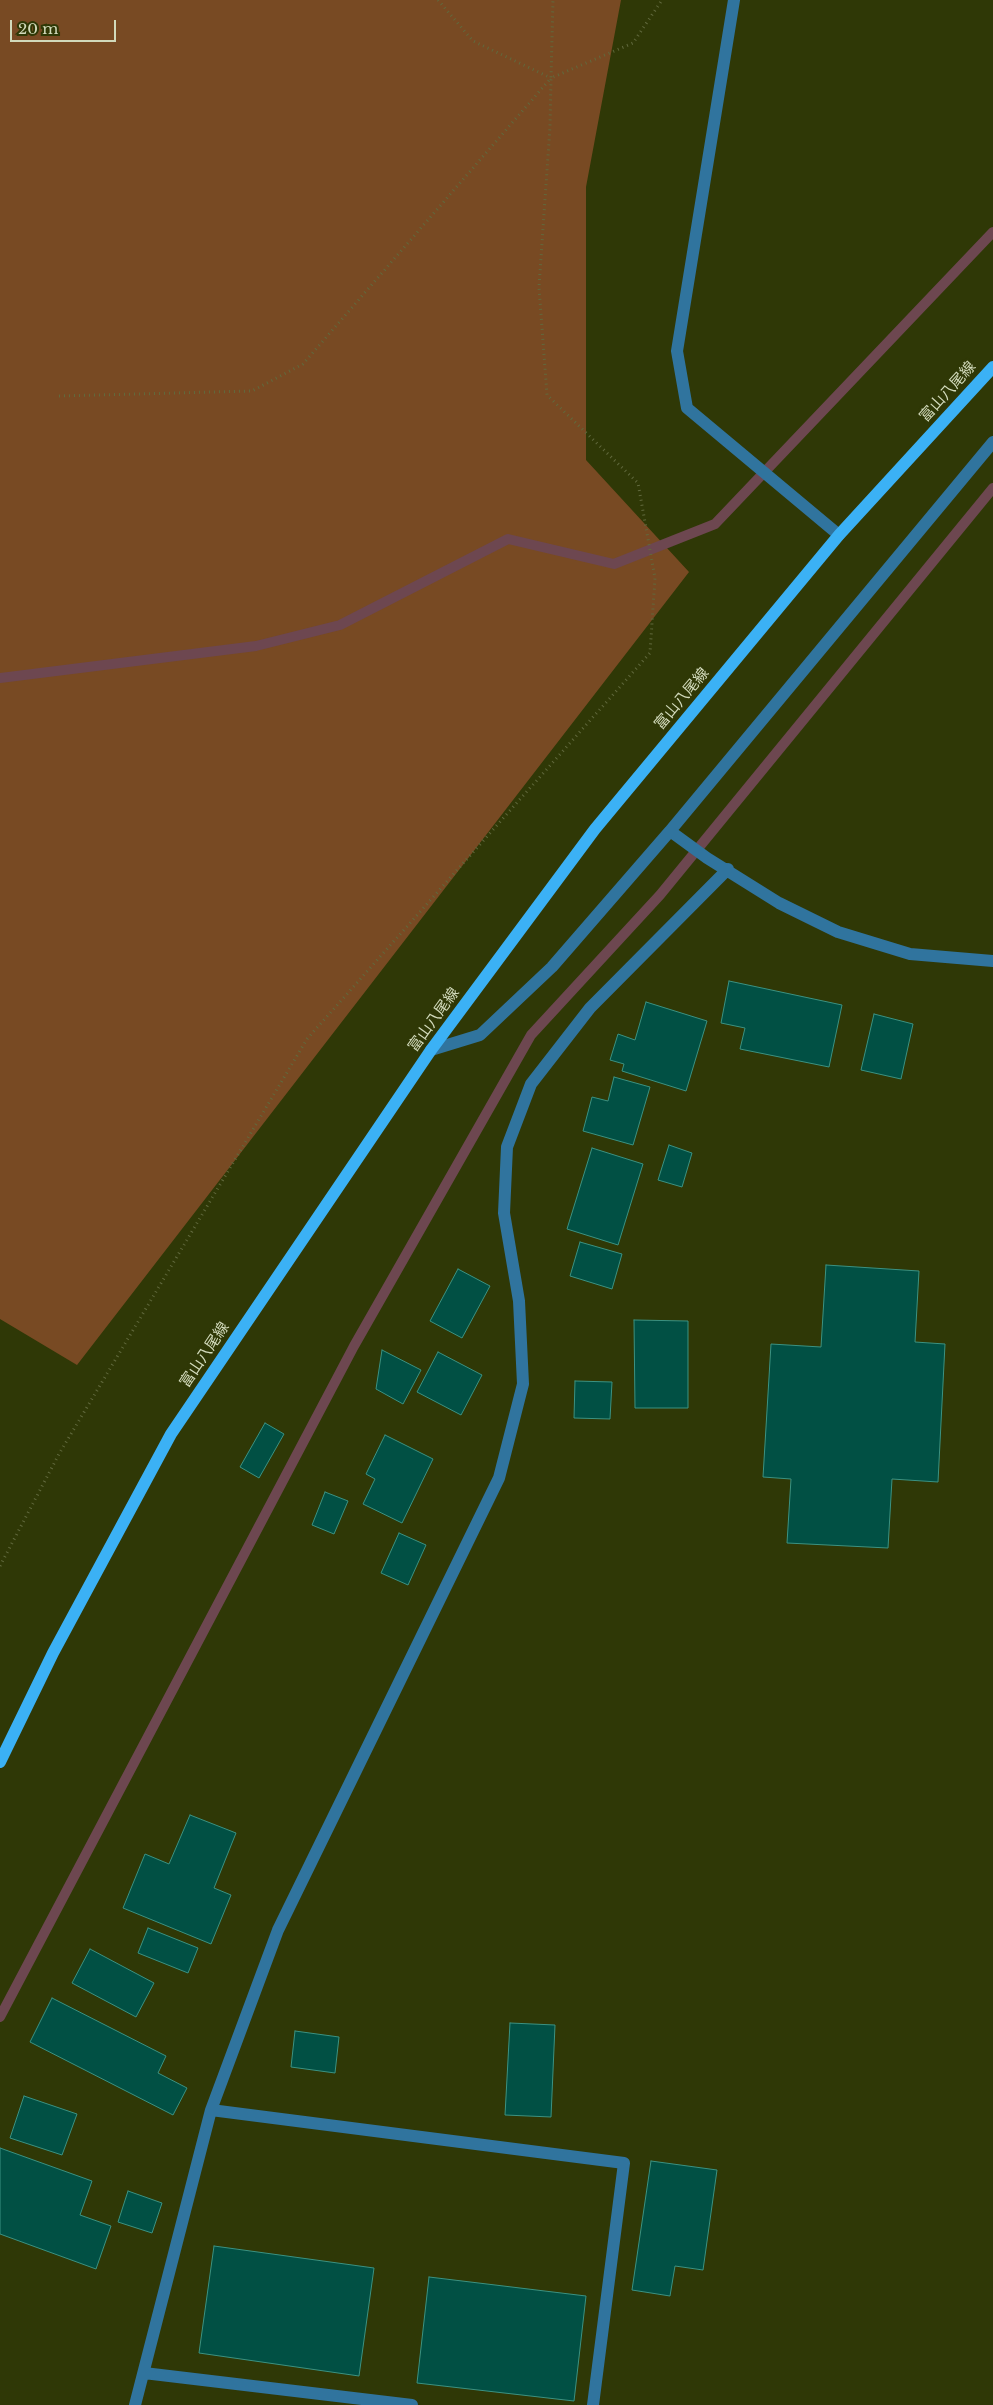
<!DOCTYPE html>
<html>
<head>
<meta charset="utf-8">
<style>
	body { margin:0 }
	#map { position:relative; width:993px; height:2405px; overflow:hidden; background:#2f3806; font-family:"Libre Baskerville",serif }
	canvas { display:block }
	.scale { position:absolute; left:10px; top:20px; width:106px; height:22px; box-sizing:border-box; border:2px solid #d2dabb; border-top:0; padding-left:6px; font-size:15px; line-height:18px; white-space:nowrap; color:#d2dabb; -webkit-text-stroke:4px #2f3806; paint-order:stroke }
</style>
</head>
<body>
<div id="map">
<canvas width="993" height="2405"></canvas>
<div class="scale">20 m</div>
</div>
<script>
const g = document.querySelector('canvas').getContext('2d');
g.lineJoin = 'round';
function fill(path, color) {
  g.fillStyle = color;
  g.fill(path, 'evenodd');
}
function toPath(rows) {
  const path = new Path2D();
  for (const r of rows) {
    path.moveTo(r[0], r[1]);
    for (let i = 2; i < r.length; i += 2) path.lineTo(r[i], r[i + 1]);
  }
  return path;
}
function trace(path, color, width, dash) {
  g.strokeStyle = color;
  g.lineWidth = width;
  g.lineCap = dash ? 'butt' : 'round';
  g.setLineDash(dash || []);
  g.stroke(path);
}
function drawText(font, color, halo, rows, align = 'center') {
  g.font = font + ' "Libre Baskerville","Noto Sans JP",serif';
  g.lineWidth = 5;
  g.setLineDash([]);
  g.textBaseline = 'middle';
  g.strokeStyle = halo;
  g.fillStyle = color;
  for (const [text, x, y, turn = 0] of rows) {
    g.save();
    g.translate(x, y);
    g.rotate((+turn || 0) * Math.PI / 180);
    g.textAlign = isNaN(turn) ? turn : align;
    if (halo) g.strokeText(text, 0, 0);
    g.fillText(text, 0, 0);
    g.restore();
  }
}
fill(toPath([
	[0,0,621,0,586,187,586,460,689,572,77,1365,0,1319]
]), '#784a23');
trace(toPath([
	[0,678,256,646,340,625,508,539,614,564,715,524,993,232],
	[0,2017,354,1346,531,1035,660,895,993,488]
]), '#6d4750', 10);
const building = toPath([
	[729,981,842,1005,829,1067,740,1049,745,1028,721,1023,729,981],
	[646,1002,707,1021,686,1091,622,1071,624,1064,610,1060,618,1034,635,1040,646,1002],
	[874,1014,913,1024,901,1079,861,1070,874,1014],
	[614,1077,650,1087,633,1145,583,1131,592,1097,608,1101,614,1077],
	[669,1145,692,1153,682,1187,658,1180,669,1145],
	[592,1148,643,1164,618,1245,567,1229,592,1148],
	[580,1242,622,1254,612,1289,570,1276,580,1242],
	[826,1265,919,1271,915,1342,945,1344,938,1482,892,1479,888,1548,787,1543,791,1479,763,1477,771,1344,821,1347,826,1265],
	[458,1269,490,1286,462,1338,430,1321,458,1269],
	[634,1320,688,1321,688,1408,635,1408,634,1320],
	[382,1350,421,1370,403,1404,376,1389,382,1350],
	[438,1352,482,1375,461,1415,417,1392,438,1352],
	[575,1381,612,1382,610,1419,574,1418,575,1381],
	[265,1423,284,1434,259,1478,240,1467,265,1423],
	[385,1435,433,1459,402,1523,363,1504,375,1479,366,1474,385,1435],
	[325,1492,348,1501,334,1534,312,1525,325,1492],
	[399,1533,426,1545,408,1585,381,1573,399,1533],
	[190,1815,236,1833,214,1888,231,1895,211,1944,123,1908,145,1854,169,1864,190,1815],
	[148,1928,198,1948,188,1973,138,1953,148,1928],
	[90,1949,154,1983,136,2017,72,1983,90,1949],
	[52,1998,166,2056,158,2073,187,2088,173,2115,30,2042,52,1998],
	[510,2023,555,2025,551,2117,505,2115,510,2023],
	[295,2031,339,2037,335,2073,291,2067,295,2031],
	[24,2096,77,2114,62,2155,10,2138,24,2096],
	[0,2148,92,2181,80,2215,111,2226,96,2269,0,2234,0,2148],
	[651,2161,717,2170,703,2270,675,2266,670,2296,632,2290,651,2161],
	[128,2191,162,2203,152,2233,118,2222,128,2191],
	[214,2246,374,2268,359,2376,199,2353,214,2246],
	[429,2277,586,2296,574,2401,417,2383,429,2277]
]);
fill(building, '#015044');
trace(building, '#3b9282', 1);
trace(toPath([
	[438,0,473,41,551,78],
	[59,396,252,391,303,364,551,78,553,0],
	[0,1566,59,1454,307,1039,650,653,655,578,638,483,547,395,539,287,550,127,551,78,633,43,662,0]
]), '#61693d', 3, [1, 4]);
trace(toPath([
	[734,0,677,351,687,408,839,535],
	[670,831,993,442],
	[431,1050,480,1035,552,967,670,831,707,858,779,903,838,932,910,954,993,961],
	[211,2110,624,2163,593,2405],
	[144,2373,412,2405],
	[135,2405,211,2110,278,1930,499,1478,523,1384,519,1301,504,1213,507,1147,531,1084,590,1008,728,869]
]), '#30749e', 12);
trace(toPath([
	[0,1762,53,1653,171,1434,431,1050,595,829,839,535,993,367]
]), '#3bb1f5', 12);
drawText('15px', '#d2dabb', '#2f3806', [
	["富山八尾線",948,392,-48],
	["富山八尾線",682,699,-50],
	["富山八尾線",434,1020,-54],
	["富山八尾線",205,1355,-56]
]);
</script>
</body>
</html>
